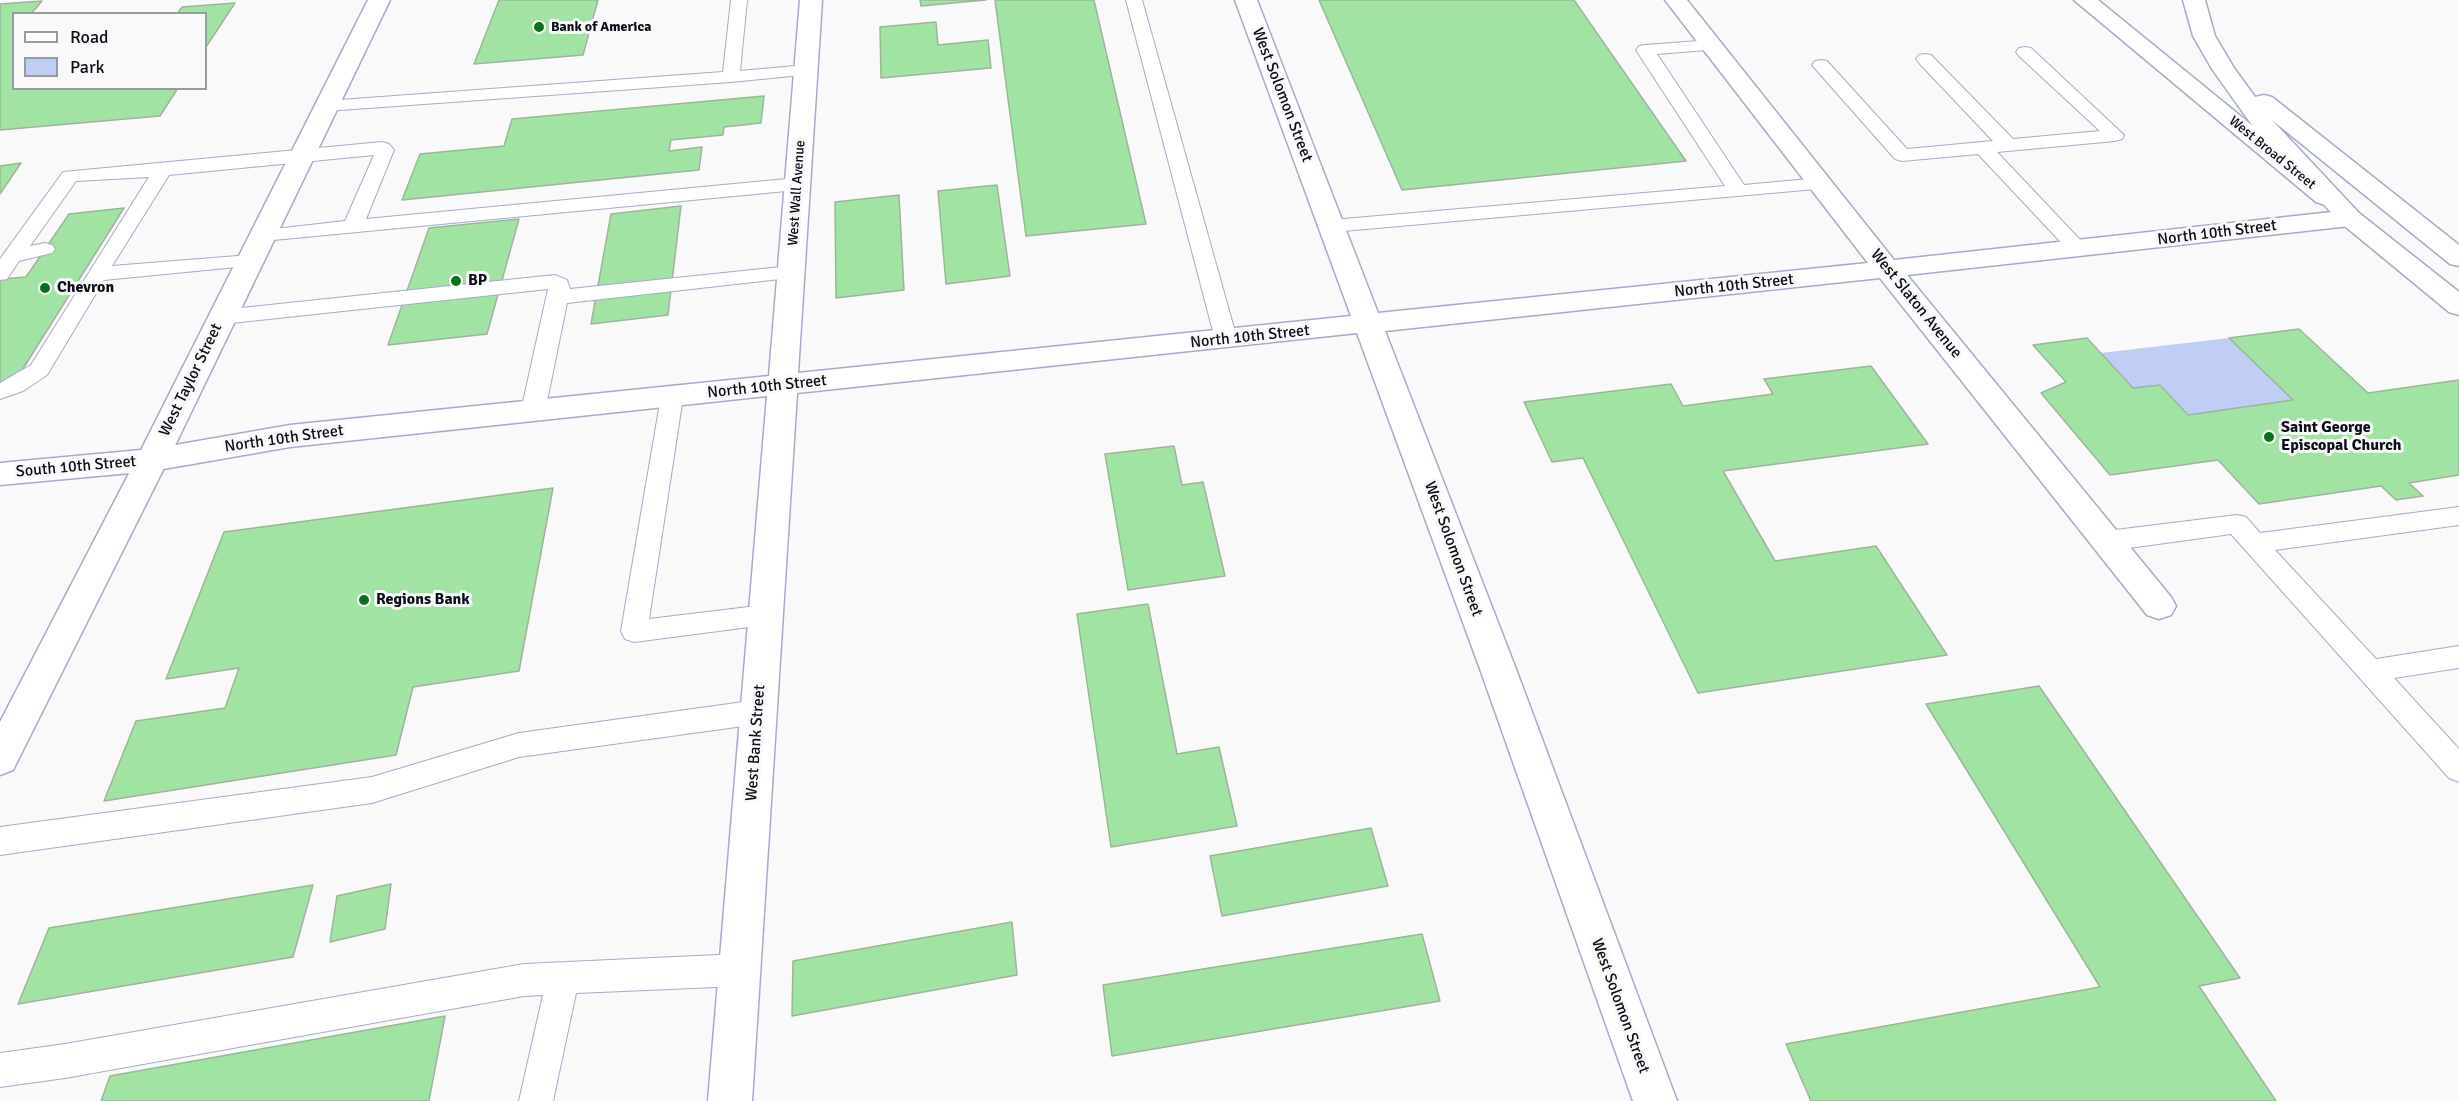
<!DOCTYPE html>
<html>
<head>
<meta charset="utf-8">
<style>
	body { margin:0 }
	#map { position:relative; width:2459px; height:1101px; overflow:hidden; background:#f9f9f9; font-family:Signika,sans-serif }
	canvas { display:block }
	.legend { position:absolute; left:12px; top:12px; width:195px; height:78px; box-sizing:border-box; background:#f9f9f9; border:2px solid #999b9f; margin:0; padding:8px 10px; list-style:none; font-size:18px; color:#0a0d17 }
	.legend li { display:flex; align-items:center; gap:12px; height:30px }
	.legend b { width:30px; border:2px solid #999b9f }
</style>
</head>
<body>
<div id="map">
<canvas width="2459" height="1101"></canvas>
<ul class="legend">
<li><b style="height:8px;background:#fff"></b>Road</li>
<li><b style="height:16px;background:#c0cdf5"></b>Park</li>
</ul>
</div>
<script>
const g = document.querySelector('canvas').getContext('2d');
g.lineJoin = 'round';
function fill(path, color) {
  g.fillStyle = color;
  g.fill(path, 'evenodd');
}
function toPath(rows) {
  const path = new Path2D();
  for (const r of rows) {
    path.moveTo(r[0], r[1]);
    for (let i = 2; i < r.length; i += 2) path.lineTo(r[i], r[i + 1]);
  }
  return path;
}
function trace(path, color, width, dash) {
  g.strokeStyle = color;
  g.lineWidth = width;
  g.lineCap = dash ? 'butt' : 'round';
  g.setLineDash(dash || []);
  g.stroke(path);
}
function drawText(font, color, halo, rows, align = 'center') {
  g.font = font + ' Signika,sans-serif';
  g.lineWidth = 6;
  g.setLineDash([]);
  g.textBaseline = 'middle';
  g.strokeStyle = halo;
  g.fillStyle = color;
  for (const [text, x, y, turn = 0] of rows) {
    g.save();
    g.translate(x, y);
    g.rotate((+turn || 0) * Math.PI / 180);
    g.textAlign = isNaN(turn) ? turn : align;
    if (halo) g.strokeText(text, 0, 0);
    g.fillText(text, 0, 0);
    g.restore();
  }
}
fill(toPath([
	[2229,338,2293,400,2188,415,2160,385,2133,388,2101,353]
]), '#c0cdf5');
const building = toPath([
	[499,0,598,0,583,55,474,64,499,0],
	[920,0,986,0,921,6,920,0],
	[995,0,1094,0,1146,224,1026,236,995,0],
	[1319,0,1574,0,1686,161,1402,190,1319,0],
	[42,1,31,14,14,14,14,88,178,88,160,116,0,130,0,4,42,1],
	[235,3,206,47,206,14,177,14,182,7,235,3],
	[936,22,938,45,988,40,991,68,881,78,880,27,936,22],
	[764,96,761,123,724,127,723,135,671,140,669,151,702,147,699,170,402,200,420,154,504,146,512,119,764,96],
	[21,163,0,194,0,166,21,163],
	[997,185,1010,276,946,284,938,191,997,185],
	[899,195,904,290,836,298,835,202,899,195],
	[681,206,668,315,591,324,611,214,681,206],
	[124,208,14,383,0,385,0,279,26,277,69,214,124,208],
	[519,219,487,334,388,345,429,228,519,219],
	[2299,329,2368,393,2459,380,2459,475,2409,483,2423,496,2396,500,2381,486,2259,504,2218,460,2110,475,2041,393,2066,382,2033,345,2087,338,2133,388,2160,385,2188,415,2293,400,2229,338,2299,329],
	[1871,366,1928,444,1723,471,1775,561,1876,546,1947,655,1698,693,1583,458,1552,462,1524,402,1671,384,1683,406,1773,394,1764,379,1871,366],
	[1174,446,1182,485,1203,482,1225,576,1128,590,1105,454,1174,446],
	[553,488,519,671,413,687,396,755,104,801,136,721,225,708,239,668,166,679,224,532,553,488],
	[1148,604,1177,754,1219,747,1237,826,1111,847,1077,614,1148,604],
	[2039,686,2240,978,2199,986,2276,1101,1811,1101,1786,1044,2100,987,1926,704,2039,686],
	[1371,828,1388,886,1222,916,1210,856,1371,828],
	[391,884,385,929,330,942,337,896,391,884],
	[313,885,293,957,18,1004,49,928,313,885],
	[1012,922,1017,975,792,1016,793,961,1012,922],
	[1422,934,1440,1001,1112,1056,1103,985,1422,934],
	[445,1016,429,1101,101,1101,110,1076,445,1016]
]);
fill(building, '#a1e3a2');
trace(building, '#9cb59c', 1.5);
const service = toPath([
	[731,0,747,0,740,71,806,65,812,66,815,70,812,74,731,82,326,111,320,110,317,106,320,102,326,101,723,72,731,0],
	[1126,0,1142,0,1237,339,1234,344,1226,346,1218,344,1215,339,1126,0],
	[1712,40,1718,41,1721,45,1718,49,1657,54,1744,185,1820,178,1827,180,1830,184,1827,188,1332,232,1325,230,1322,226,1325,222,1332,220,1725,186,1636,50,1639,46,1645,45,1712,40],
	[2025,47,2031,48,2124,135,2122,139,2115,141,1997,152,2085,245,2088,249,2085,253,2078,255,2071,253,1978,154,1902,161,1895,159,1812,65,1815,61,1821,60,1827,61,1907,149,1993,141,1919,63,1916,59,1919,55,1925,54,1931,55,2013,139,2100,131,2019,56,2016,52,2019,48,2025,47],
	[382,142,389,144,394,150,366,219,797,178,804,180,807,184,804,188,797,190,263,241,256,239,253,235,256,231,345,221,374,155,169,175,112,266,250,255,257,257,260,261,257,265,104,280,47,375,23,391,0,399,0,383,31,365,149,177,76,181,30,246,45,243,52,245,55,249,52,253,19,261,7,279,0,280,0,259,63,172,382,142],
	[791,266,798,267,801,272,798,277,567,303,545,411,541,417,533,419,525,417,521,411,548,289,222,324,214,322,211,317,214,312,222,310,555,275,567,280,570,289,791,266],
	[672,389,680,391,683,397,649,619,765,605,774,608,778,615,774,622,765,625,634,642,625,639,621,631,661,397,664,391,672,389],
	[2459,507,2459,525,2275,550,2376,659,2459,646,2459,668,2394,678,2459,749,2459,782,2449,778,2231,534,2107,551,2098,548,2094,541,2098,534,2107,531,2237,515,2246,517,2260,533,2459,507],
	[758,700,768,704,772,712,768,720,758,724,519,757,372,803,0,855,0,827,372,777,519,733,758,700],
	[740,954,751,959,756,970,751,981,740,986,576,993,553,1101,519,1101,543,995,524,996,65,1078,0,1087,0,1053,65,1044,524,964,740,954]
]);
const minor = toPath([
	[800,0,822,0,798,373,1351,316,1235,0,1257,0,1378,313,1868,263,1665,0,1687,0,1894,260,2350,210,2359,213,2363,218,2359,223,2350,226,1907,275,2171,597,2176,606,2171,615,2159,619,2147,615,1880,278,1385,331,1516,669,1677,1101,1633,1101,1480,669,1357,333,797,393,752,1101,708,1101,767,396,290,447,152,471,0,485,0,463,152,449,290,425,769,376,800,0],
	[2074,0,2098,0,2334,192,2338,197,2334,202,2325,205,2316,202,2074,0]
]);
const secondary = toPath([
	[2183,0,2205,0,2215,36,2234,68,2255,97,2264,95,2272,97,2459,245,2459,266,2450,264,2272,120,2359,213,2459,292,2459,315,2449,312,2341,223,2259,135,2212,69,2193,36,2183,0]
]);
const primary = toPath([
	[368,0,390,0,168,460,13,770,0,775,0,722,136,460,368,0]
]);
trace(service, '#a3acca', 2);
trace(minor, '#a3acca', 3);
trace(secondary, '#a3acca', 3);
trace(primary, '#a3acca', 3);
fill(service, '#fff');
fill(minor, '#fff');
fill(secondary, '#fff');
fill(primary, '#fff');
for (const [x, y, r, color] of [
	[539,27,6,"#0b6f1d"],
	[456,281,6,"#0b6f1d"],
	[45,288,6,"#0b6f1d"],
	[2269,437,6,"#0b6f1d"],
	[364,600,6,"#0b6f1d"]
]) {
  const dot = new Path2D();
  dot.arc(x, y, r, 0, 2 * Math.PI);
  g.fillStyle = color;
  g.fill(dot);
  trace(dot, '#f9f9f9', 2);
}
drawText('bold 14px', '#0a0d17', '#f9f9f9', [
	["Bank of America",551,27]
], 'left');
drawText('14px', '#0a0d17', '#f9f9f9', [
	["West Broad Street",2272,153,39],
	["West Wall Avenue",797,193,-86]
]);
drawText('16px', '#0a0d17', '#f9f9f9', [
	["West Solomon Street",1282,95,69],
	["North 10th Street",2217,233,-7],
	["North 10th Street",1734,286,-6],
	["West Slaton Avenue",1916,304,51],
	["North 10th Street",1250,337,-6],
	["West Taylor Street",191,380,-64],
	["North 10th Street",767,387,-6],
	["North 10th Street",284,439,-8],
	["South 10th Street",76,467,-5],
	["West Solomon Street",1453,549,70],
	["West Bank Street",756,743,-86],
	["West Solomon Street",1620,1006,70]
]);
drawText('bold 16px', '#0a0d17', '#f9f9f9', [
	["BP",468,281],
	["Chevron",57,288],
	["Saint George",2281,428],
	["Episcopal Church",2281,446],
	["Regions Bank",376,600]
], 'left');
</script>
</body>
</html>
